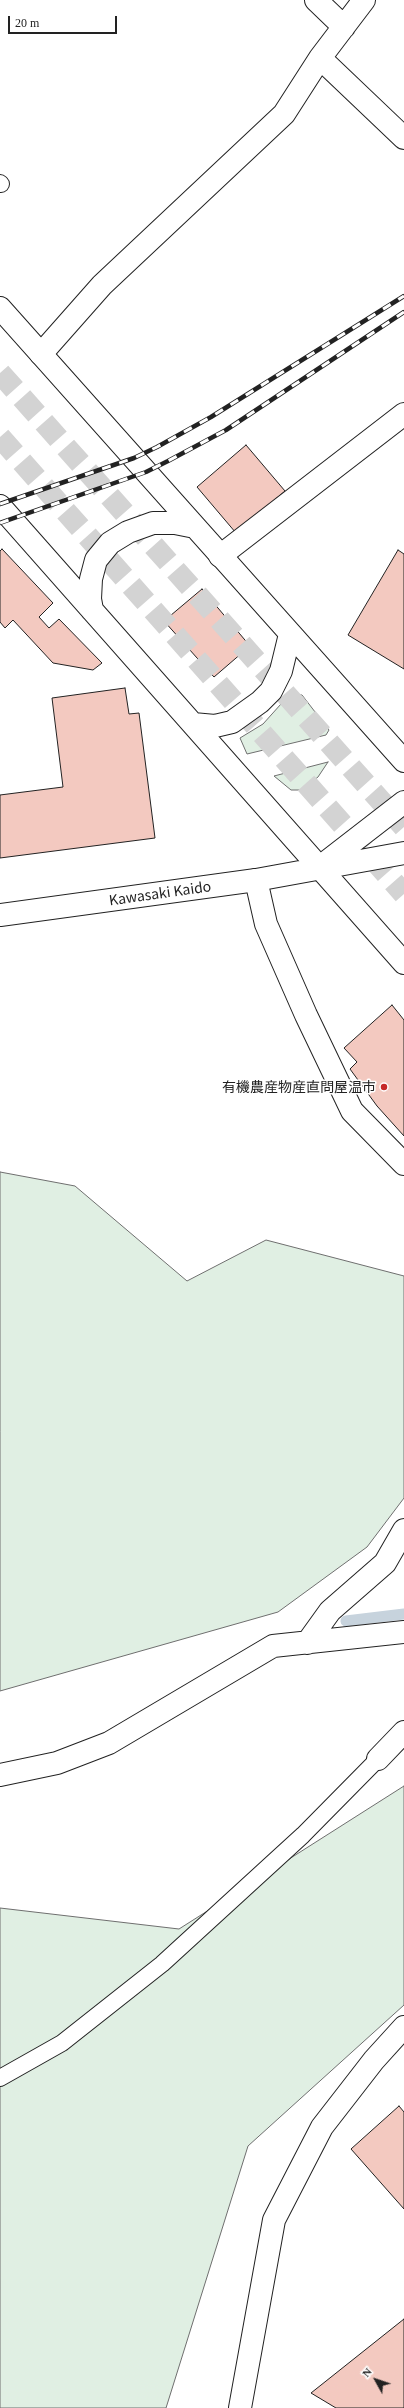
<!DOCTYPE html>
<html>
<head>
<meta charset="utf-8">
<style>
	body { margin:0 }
	#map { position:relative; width:404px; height:2408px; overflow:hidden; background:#fff; font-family:Georgia,serif }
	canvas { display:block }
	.north { position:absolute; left:356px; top:2360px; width:40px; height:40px; -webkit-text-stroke:3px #fff; paint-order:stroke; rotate:310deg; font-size:11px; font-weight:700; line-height:16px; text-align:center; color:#222 }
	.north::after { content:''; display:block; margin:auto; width:14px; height:18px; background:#222; clip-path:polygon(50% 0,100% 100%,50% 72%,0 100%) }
	.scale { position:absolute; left:8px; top:16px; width:109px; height:18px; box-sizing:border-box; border:2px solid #222; border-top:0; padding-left:5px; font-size:12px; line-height:14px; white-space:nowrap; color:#222; -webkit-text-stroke:3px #fff; paint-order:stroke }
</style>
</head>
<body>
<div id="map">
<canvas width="404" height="2408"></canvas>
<div class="north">N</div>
<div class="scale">20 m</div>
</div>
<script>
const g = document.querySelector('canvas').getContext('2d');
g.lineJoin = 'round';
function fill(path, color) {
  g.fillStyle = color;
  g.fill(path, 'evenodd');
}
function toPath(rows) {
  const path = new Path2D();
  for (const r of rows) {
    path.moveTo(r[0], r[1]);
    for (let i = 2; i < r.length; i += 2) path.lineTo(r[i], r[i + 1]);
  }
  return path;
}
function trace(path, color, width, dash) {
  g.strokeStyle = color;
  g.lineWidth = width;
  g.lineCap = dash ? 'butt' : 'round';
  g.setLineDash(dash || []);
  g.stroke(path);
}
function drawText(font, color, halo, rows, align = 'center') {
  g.font = font + ' Georgia,"Noto Sans JP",serif';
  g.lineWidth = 3;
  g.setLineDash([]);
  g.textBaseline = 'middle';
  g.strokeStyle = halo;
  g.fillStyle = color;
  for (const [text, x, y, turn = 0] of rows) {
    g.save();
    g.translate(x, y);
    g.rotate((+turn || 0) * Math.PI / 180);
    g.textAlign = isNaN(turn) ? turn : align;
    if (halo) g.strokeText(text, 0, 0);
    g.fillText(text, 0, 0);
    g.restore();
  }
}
const green = toPath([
	[290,694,302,695,329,730,326,735,247,754,240,738,263,724,290,694],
	[328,762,318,777,302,790,291,790,274,776,328,762],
	[0,1172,75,1186,187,1281,266,1240,404,1276,404,1498,367,1547,278,1612,0,1691,0,1172],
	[404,1786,404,2005,248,2146,166,2408,0,2408,0,1908,179,1929,404,1786]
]);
fill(green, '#e0efe3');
trace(green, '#6f6f6f', 1);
trace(toPath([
	[346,1621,404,1614]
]), '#c7d3dd', 11);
const building = toPath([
	[246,445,285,491,236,533,197,487,246,445],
	[2,549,53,603,39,617,49,628,59,619,102,663,93,670,53,663,13,620,5,628,0,622,0,551,2,549],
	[398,550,404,554,404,669,348,635,398,550],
	[202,589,250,646,214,677,164,621,202,589],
	[125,688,129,714,139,713,155,838,0,858,0,795,63,787,52,698,125,688],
	[392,1005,404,1020,404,1136,377,1106,350,1069,357,1062,344,1048,392,1005],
	[399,2106,404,2112,404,2209,351,2149,399,2106],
	[404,2319,404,2408,336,2408,311,2393,404,2319]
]);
fill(building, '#f3c9c0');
trace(building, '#222', 1);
trace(toPath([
	[0,373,404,827],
	[0,437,404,894]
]), '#d3d3d3', 22, [22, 11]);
const service = toPath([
	[0,183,1,184],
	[0,2078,62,2043,162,1964,303,1835,378,1759]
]);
const minor = toPath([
	[316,0,344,27],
	[320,58,404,138],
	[41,354,102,285,284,114,320,58,364,0],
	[220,556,404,414],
	[256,880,266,924,306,1015,352,1111,404,1164],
	[307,1643,330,1611,385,1563,404,1530],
	[378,1759,404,1732],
	[0,1775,57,1763,109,1743,273,1646,404,1632],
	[240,2408,274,2220,322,2127,374,2060,404,2027]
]);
const primary = toPath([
	[0,308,404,761],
	[0,506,404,963],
	[92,610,90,599,91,579,96,560,110,543,128,532,153,523,175,523,195,527],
	[193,724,215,726,232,722,260,702,271,691,281,671,290,634],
	[320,867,404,802],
	[0,915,256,880,404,853]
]);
trace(service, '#222', 18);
trace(minor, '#222', 24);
trace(primary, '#222', 24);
trace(service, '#fff', 16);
trace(minor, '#fff', 22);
trace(primary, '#fff', 22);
const rail = toPath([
	[0,504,134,458,157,447,211,417,404,296],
	[0,523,146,472,168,461,226,430,404,312]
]);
trace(rail, '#222', 4.5);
trace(rail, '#fff', 3, [9]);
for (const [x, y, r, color] of [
	[384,1087,4,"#c62828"]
]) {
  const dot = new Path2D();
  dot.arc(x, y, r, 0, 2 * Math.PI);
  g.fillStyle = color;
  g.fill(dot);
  trace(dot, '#fff', 1.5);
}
drawText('14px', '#222', '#fff', [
	["Kawasaki Kaido",160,893,-8]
]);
drawText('14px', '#222', '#fff', [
	["有機農産物産直問屋温市",376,1087]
], 'right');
</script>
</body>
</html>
